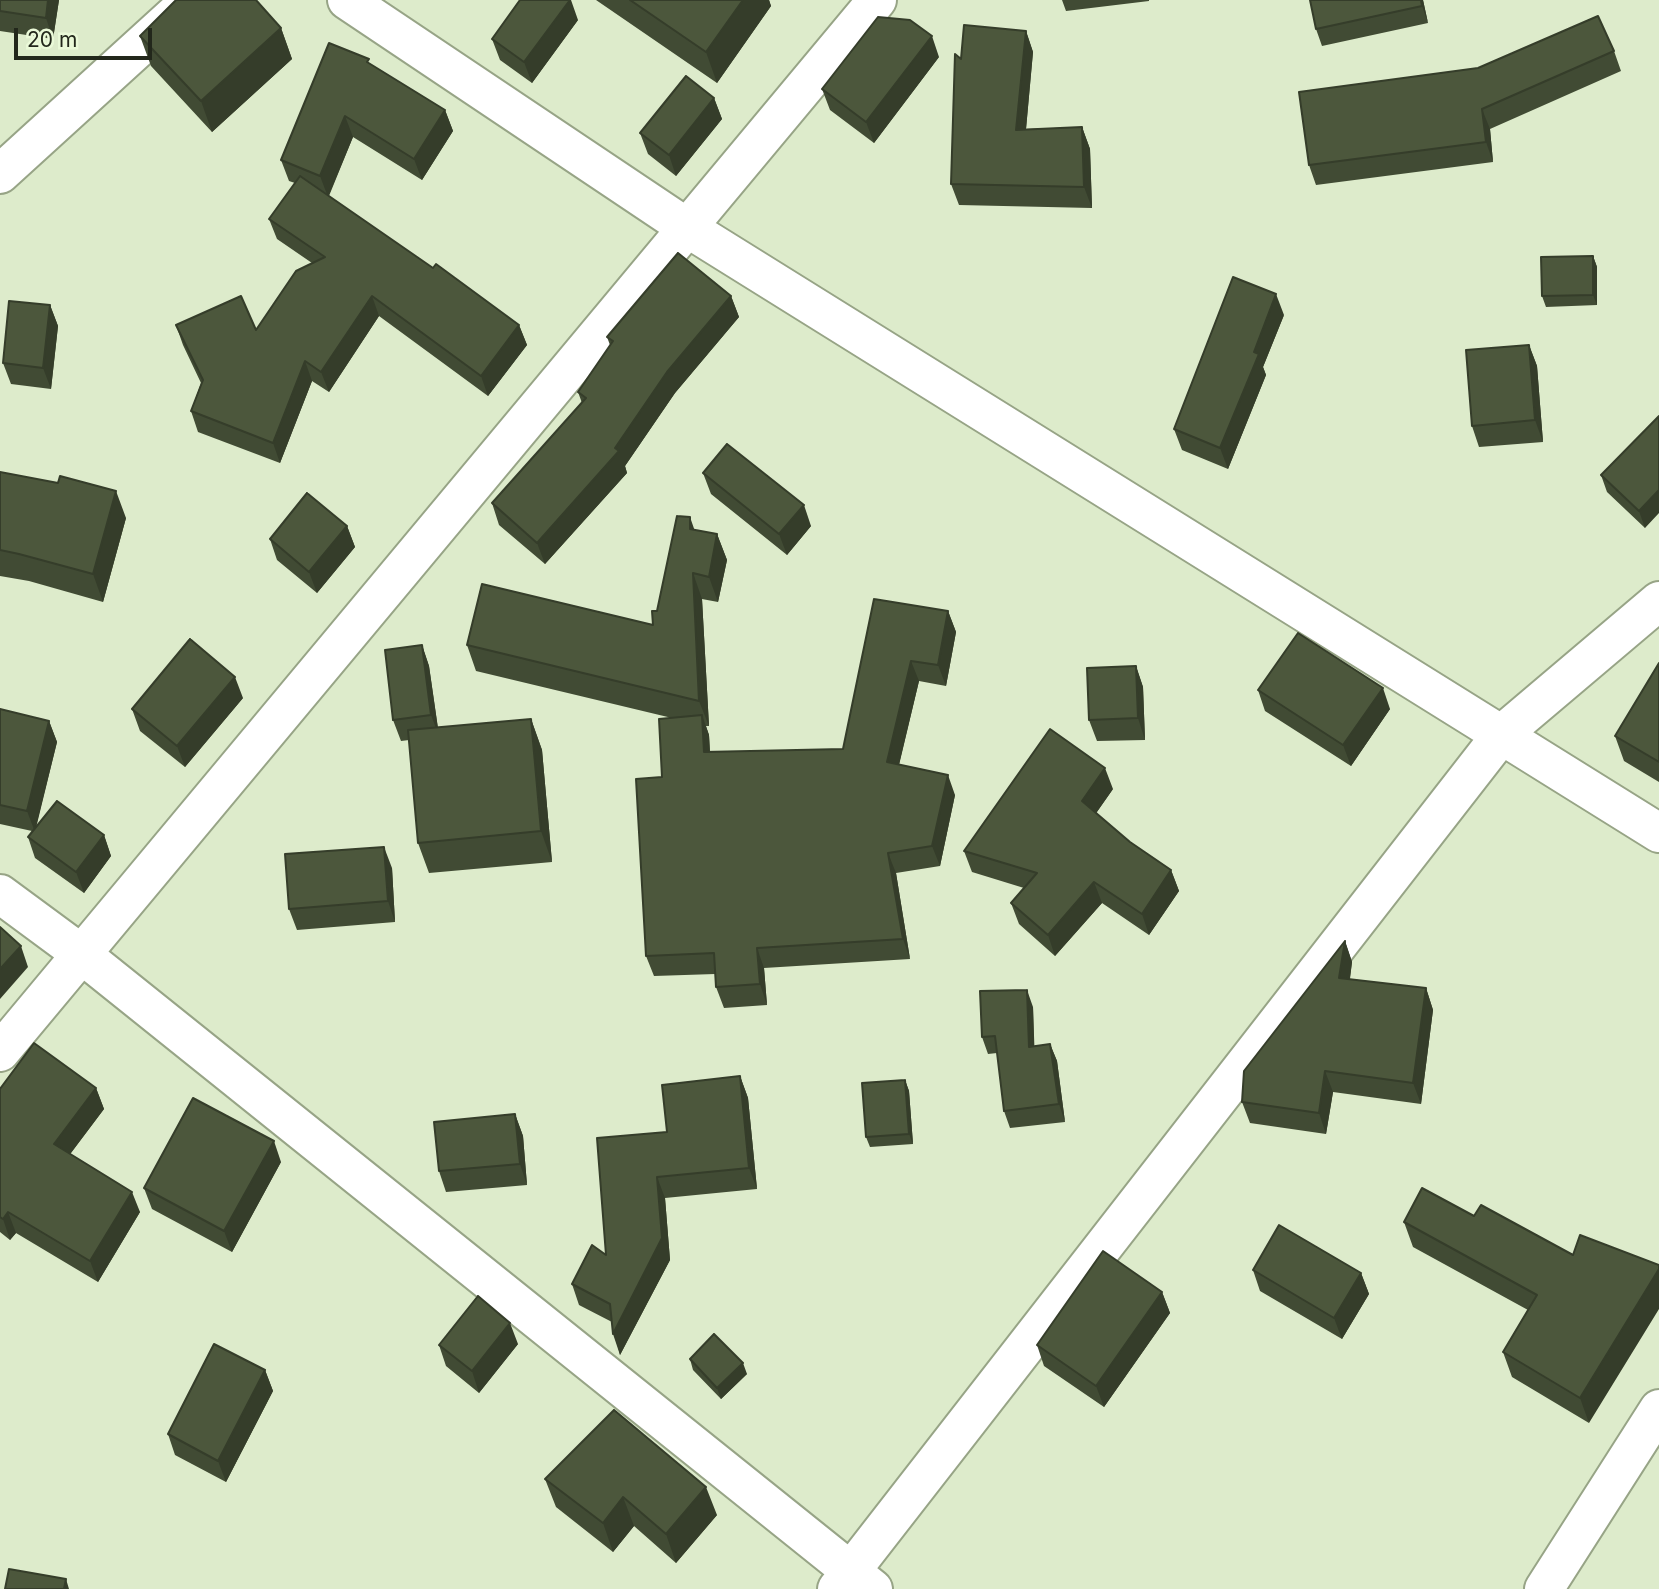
<!DOCTYPE html>
<html>
<head>
<meta charset="utf-8">
<style>
	body { margin:0 }
	#map { position:relative; width:1659px; height:1589px; overflow:hidden; background:#ddebcb; font-family:Inter,sans-serif }
	canvas { display:block }
	.scale { position:absolute; left:14px; top:28px; width:138px; height:32px; box-sizing:border-box; border:4px solid #22271b; border-top:0; padding-left:9px; font-size:21px; line-height:24px; white-space:nowrap; color:#22271b; -webkit-text-stroke:5px #eaf9d8; paint-order:stroke }
</style>
</head>
<body>
<div id="map">
<canvas width="1659" height="1589"></canvas>
<div class="scale">20 m</div>
</div>
<script>
const g = document.querySelector('canvas').getContext('2d');
g.lineJoin = 'round';
function toPath(rows) {
  const path = new Path2D();
  for (const r of rows) {
    path.moveTo(r[0], r[1]);
    for (let i = 2; i < r.length; i += 2) path.lineTo(r[i], r[i + 1]);
  }
  return path;
}
function trace(path, color, width, dash) {
  g.strokeStyle = color;
  g.lineWidth = width;
  g.lineCap = dash ? 'butt' : 'round';
  g.setLineDash(dash || []);
  g.stroke(path);
}
function fill(path, color) {
  g.fillStyle = color;
  g.fill(path, 'evenodd');
}
const minor = toPath([
	[347,0,686,227,1659,833],
	[0,174,191,0],
	[0,894,80,953,873,1589],
	[0,1052,877,0],
	[837,1589,1502,734,1659,601],
	[1544,1589,1659,1409]
]);
trace(minor, '#97a486', 42);
trace(minor, '#fff', 38);
fill(toPath([
	[0,0,59,0,53,39,0,31],
	[596,0,769,0,771,6,717,83],
	[1062,0,1149,0,1149,1,1066,11],
	[1423,0,1428,23,1322,46,1316,29],
	[578,20,532,83,500,60,492,39],
	[281,28,292,59,212,132,151,66,140,36],
	[1026,31,1033,52,1026,129,1082,127,1090,149,1092,208,959,205,951,184,961,59],
	[1614,51,1621,71,1490,129,1493,162,1316,185,1309,165],
	[939,57,874,143,830,110,822,89],
	[370,64,445,110,453,131,422,180,353,137,329,196,433,268,519,325,527,345,488,396,379,316,329,392,312,381,280,463,198,432,191,411,201,383,183,345,176,325,256,330,312,263,277,239,269,219,295,183,289,181,281,160],
	[714,98,722,119,676,176,648,154,640,133],
	[1593,256,1597,267,1597,305,1546,307,1542,296],
	[731,296,739,317,675,393,625,466,627,473,545,564,499,525,492,503,582,403,578,392,610,345,607,337],
	[50,305,58,326,51,389,11,384,3,363],
	[1284,315,1263,367,1266,375,1228,469,1182,450,1174,429],
	[1529,345,1537,366,1543,442,1479,447,1472,426],
	[1659,416,1645,528,1607,492,1601,475],
	[0,472,126,518,103,602,29,581,0,576],
	[703,473,811,526,787,555,711,494],
	[347,526,355,547,317,593,277,560,270,539],
	[694,530,717,534,727,560,718,602,702,599,709,726,706,726,709,735,710,752,843,749,948,611,956,632,946,686,919,681,899,764,955,795,940,866,896,873,910,959,764,968,767,1005,724,1008,716,987,715,974,654,976,646,956,662,777,672,718,476,671,467,645,653,625,657,611],
	[422,645,429,666,438,728,531,719,542,750,552,862,429,873,418,843,409,740,401,741,393,720],
	[1659,663,1659,782,1624,761,1615,736],
	[1136,666,1143,687,1145,740,1097,741,1089,720],
	[1258,690,1390,709,1351,766,1265,711],
	[243,698,185,767,140,731,132,709],
	[0,709,49,721,57,742,36,826,104,835,111,856,84,893,35,858,28,837,32,831,0,824],
	[1113,789,1096,813,1130,842,1171,870,1179,891,1149,935,1102,903,1055,956,1019,924,1011,903,1024,888,972,872,964,851],
	[392,868,395,922,297,930,289,909],
	[1345,941,1352,962,1350,979,1426,988,1433,1010,1421,1104,1333,1092,1326,1134,1250,1123,1242,1102],
	[1033,1007,1034,1046,1050,1044,1057,1061,1065,1122,1010,1128,1004,1111,997,1053,988,1054,982,1037],
	[740,1076,748,1098,757,1189,665,1198,670,1260,620,1355,612,1322,579,1305,572,1284,606,1255,667,1132],
	[905,1080,909,1091,913,1144,870,1147,866,1137],
	[96,1088,104,1109,70,1154,140,1212,98,1282,16,1233,10,1240,0,1232,0,1089],
	[515,1114,523,1136,527,1185,446,1192,439,1171],
	[281,1162,232,1252,152,1209,144,1188],
	[1474,1216,1573,1255,1589,1423,1512,1377,1503,1352,1528,1310,1413,1247,1404,1222],
	[1253,1270,1361,1273,1369,1294,1342,1339,1260,1291],
	[1162,1292,1170,1313,1104,1407,1044,1366,1037,1345],
	[518,1344,479,1393,446,1366,439,1345],
	[690,1359,747,1374,721,1399,693,1370],
	[265,1370,273,1391,226,1482,175,1455,168,1434],
	[545,1479,717,1515,676,1563,634,1526,613,1552,556,1507]
]), '#414b34');
fill(toPath([
	[48,0,59,0,53,39,46,18],
	[570,0,571,0,578,20,532,83,524,62],
	[743,0,769,0,771,6,717,83,706,52],
	[1421,0,1423,0,1428,23,1422,6],
	[281,28,292,59,212,132,201,101],
	[1026,31,1033,52,1024,151,1016,130],
	[932,36,939,57,874,143,866,122],
	[714,98,722,119,676,176,669,155],
	[1482,109,1490,129,1493,162,1486,142],
	[445,110,453,131,422,180,414,159],
	[345,116,353,137,328,197,320,176],
	[1082,127,1090,149,1092,208,1084,187],
	[1593,256,1597,267,1597,305,1593,295],
	[1276,294,1284,315,1263,367,1266,375,1228,469,1220,448,1254,352],
	[372,296,379,316,329,392,321,372],
	[731,296,739,317,675,393,625,466,627,473,545,564,537,543,615,448,667,372],
	[50,305,58,326,51,389,43,368],
	[519,325,527,345,488,396,481,376],
	[1529,345,1537,366,1543,442,1535,420],
	[305,361,312,381,280,463,273,443],
	[1659,490,1659,513,1645,528,1639,511],
	[116,491,126,518,103,602,93,574],
	[804,505,811,526,787,555,779,534],
	[690,517,699,543,690,529],
	[347,526,355,547,317,593,309,572],
	[717,534,727,560,718,602,709,577],
	[693,573,702,599,709,726,699,701],
	[948,611,956,632,946,686,938,665],
	[422,645,429,666,439,736,431,715],
	[911,661,919,681,895,782,887,762],
	[1136,666,1143,687,1145,740,1138,718],
	[235,677,243,698,185,767,177,746],
	[1383,688,1390,709,1351,766,1343,745],
	[702,715,709,735,711,772,704,752],
	[531,719,542,750,552,862,541,831],
	[49,721,57,742,35,832,27,811],
	[1105,768,1113,789,1090,822,1082,801],
	[948,775,955,795,940,866,932,846],
	[104,835,111,856,84,893,76,872],
	[384,847,392,868,395,922,388,901],
	[888,853,896,873,910,959,903,939],
	[1171,870,1179,891,1149,935,1142,914],
	[1094,882,1102,903,1055,956,1048,935],
	[1345,941,1352,962,1347,999,1339,978],
	[21,946,28,967,0,999,0,969],
	[757,948,764,968,767,1005,760,984],
	[1426,988,1433,1010,1421,1104,1413,1083],
	[1027,990,1033,1007,1035,1064,1029,1047],
	[1050,1044,1057,1061,1065,1122,1059,1104],
	[1325,1071,1333,1092,1326,1134,1319,1113],
	[740,1076,748,1098,757,1189,749,1168],
	[905,1080,909,1091,913,1144,909,1134],
	[96,1088,104,1109,62,1165,54,1144],
	[515,1114,523,1136,527,1185,520,1164],
	[274,1141,281,1162,232,1252,224,1231],
	[657,1177,665,1198,670,1260,620,1355,613,1334],
	[132,1192,140,1212,98,1282,90,1261],
	[8,1212,16,1233,10,1240,3,1219],
	[1659,1269,1659,1309,1589,1423,1580,1398],
	[1361,1273,1369,1294,1342,1339,1334,1318],
	[1162,1292,1170,1313,1104,1407,1096,1386],
	[510,1323,518,1344,479,1393,472,1371],
	[743,1363,747,1374,721,1399,717,1388],
	[265,1370,273,1391,226,1482,218,1461],
	[706,1487,717,1515,676,1563,666,1534],
	[623,1497,634,1526,613,1552,603,1523],
	[66,1579,69,1589,64,1589]
]), '#353d2a');
const building = toPath([
	[0,0,48,0,46,18,0,11,0,0],
	[176,0,256,0,281,28,201,101,140,36,176,0],
	[520,0,570,0,524,62,492,39,520,0],
	[630,0,743,0,706,52,630,0],
	[1310,0,1421,0,1422,6,1316,29,1310,0],
	[1598,16,1614,51,1482,109,1486,142,1309,165,1299,92,1478,68,1598,16],
	[878,17,910,20,932,36,866,122,822,89,878,17],
	[964,25,1026,31,1016,130,1082,127,1084,187,951,184,955,54,961,59,964,25],
	[329,43,369,59,367,62,445,110,414,159,345,116,320,176,281,160,329,43],
	[686,76,714,98,669,155,640,133,686,76],
	[300,176,433,268,436,264,519,325,481,376,372,296,321,372,305,361,273,443,191,411,203,380,176,325,241,296,256,330,296,271,325,257,269,219,300,176],
	[678,253,731,296,667,372,615,448,619,451,537,543,492,503,586,398,578,392,613,341,607,337,678,253],
	[1593,256,1593,295,1542,296,1541,257,1593,256],
	[1233,277,1276,294,1254,352,1259,354,1220,448,1174,429,1233,277],
	[9,301,50,305,43,368,3,363,9,301],
	[1529,345,1535,420,1472,426,1466,350,1529,345],
	[1659,416,1659,490,1639,511,1601,475,1659,416],
	[727,444,804,505,779,534,703,473,727,444],
	[0,472,58,483,60,476,116,491,93,574,19,554,0,550,0,472],
	[307,493,347,526,309,572,270,539,307,493],
	[677,516,690,517,690,529,717,534,709,577,693,573,699,701,467,645,482,584,653,625,652,611,657,611,677,516],
	[874,599,948,611,938,665,911,661,887,762,948,775,932,846,888,853,903,939,757,948,760,984,716,987,714,953,646,956,636,779,662,777,659,719,702,715,704,752,843,749,874,599],
	[1298,633,1383,688,1343,745,1258,690,1298,633],
	[190,639,235,677,177,746,132,709,190,639],
	[422,645,431,715,393,720,385,650,422,645],
	[1659,663,1659,762,1615,736,1659,663],
	[1136,666,1138,718,1089,720,1087,668,1136,666],
	[0,709,49,721,27,811,0,805,0,709],
	[531,719,541,831,418,843,408,730,531,719],
	[1050,729,1105,768,1082,801,1130,842,1171,870,1142,914,1094,882,1048,935,1011,903,1037,873,964,851,1050,729],
	[57,801,104,835,76,872,28,837,57,801],
	[384,847,388,901,289,909,285,854,384,847],
	[0,927,21,946,0,969,0,927],
	[1345,941,1339,978,1426,988,1413,1083,1325,1071,1319,1113,1242,1102,1244,1071,1345,941],
	[1027,990,1029,1047,1050,1044,1059,1104,1004,1111,995,1036,982,1037,980,991,1027,990],
	[34,1043,96,1088,54,1144,132,1192,90,1261,8,1212,3,1219,0,1217,0,1089,34,1043],
	[740,1076,749,1168,657,1177,662,1238,613,1334,610,1304,572,1284,592,1245,606,1255,597,1138,667,1132,662,1085,740,1076],
	[905,1080,909,1134,866,1137,862,1083,905,1080],
	[193,1098,274,1141,224,1231,144,1188,193,1098],
	[515,1114,520,1164,439,1171,434,1122,515,1114],
	[1422,1188,1474,1216,1481,1205,1573,1255,1580,1235,1659,1265,1659,1269,1580,1398,1503,1352,1537,1295,1404,1222,1422,1188],
	[1279,1225,1361,1273,1334,1318,1253,1270,1279,1225],
	[1103,1251,1162,1292,1096,1386,1037,1345,1103,1251],
	[478,1296,510,1323,472,1371,439,1345,478,1296],
	[714,1334,743,1363,717,1388,690,1359,714,1334],
	[214,1344,265,1370,218,1461,168,1434,214,1344],
	[614,1410,706,1487,666,1534,623,1497,603,1523,545,1479,614,1410],
	[9,1569,66,1579,64,1589,5,1589,9,1569]
]);
fill(building, '#4c573c');
trace(building, '#353d2a', 2);
</script>
</body>
</html>
